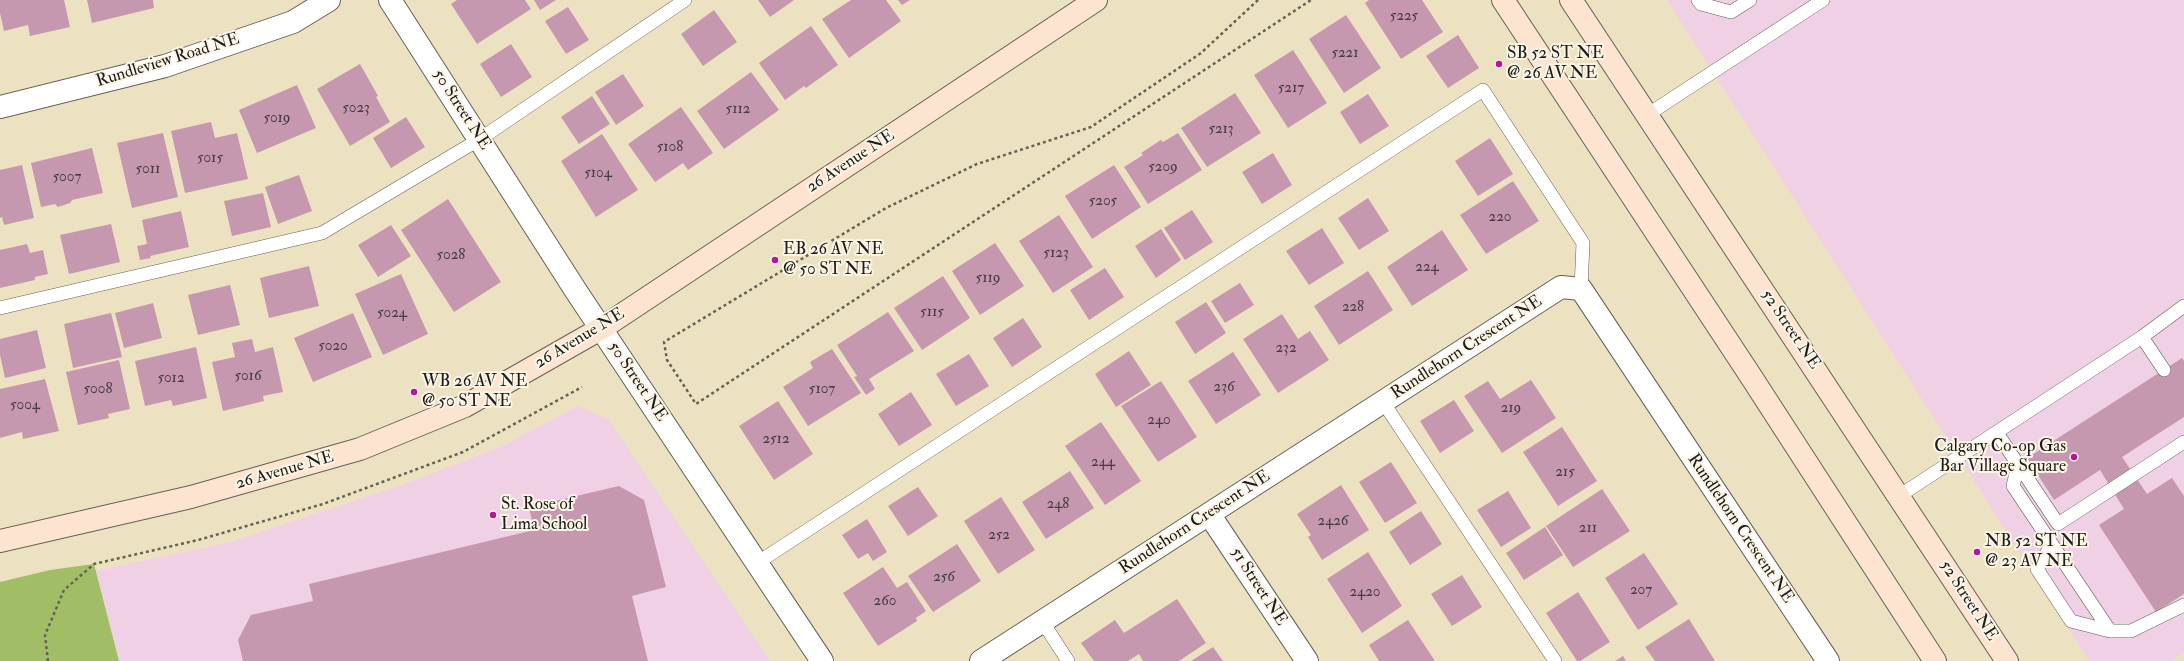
<!DOCTYPE html>
<html>
<head>
<meta charset="utf-8">
<style>
	body { margin:0 }
	canvas { display:block; background:#ece2c1 }
</style>
</head>
<body>
<canvas width="2184" height="661"></canvas>
<script>
const g = document.querySelector('canvas').getContext('2d');
g.lineJoin = 'round';
function fill(path, color) {
  g.fillStyle = color;
  g.fill(path, 'evenodd');
}
function toPath(rows) {
  const path = new Path2D();
  for (const r of rows) {
    path.moveTo(r[0], r[1]);
    for (let i = 2; i < r.length; i += 2) path.lineTo(r[i], r[i + 1]);
  }
  return path;
}
function trace(path, color, width, dash) {
  g.strokeStyle = color;
  g.lineWidth = width;
  g.lineCap = dash ? 'butt' : 'round';
  g.setLineDash(dash || []);
  g.stroke(path);
}
function drawText(font, color, halo, rows, align = 'center') {
  g.font = font + ' "IM FELL Double Pica",serif';
  g.lineWidth = 4;
  g.setLineDash([]);
  g.textBaseline = 'middle';
  g.strokeStyle = halo;
  g.fillStyle = color;
  for (const [text, x, y, turn = 0] of rows) {
    g.save();
    g.translate(x, y);
    g.rotate((+turn || 0) * Math.PI / 180);
    g.textAlign = isNaN(turn) ? turn : align;
    if (halo) g.strokeText(text, 0, 0);
    g.fillText(text, 0, 0);
    g.restore();
  }
}
fill(toPath([
	[1667,0,2184,0,2184,653,2171,661,2089,661],
	[578,406,608,419,770,661,119,661,96,571,231,542,397,487,501,447]
]), '#f0d0e4');
fill(toPath([
	[94,564,119,661,0,661,0,582,50,570]
]), '#a1be66');
fill(toPath([
	[0,0,64,0,70,27,30,36,28,25,4,31,0,13],
	[87,0,153,0,154,8,92,23],
	[457,0,525,0,531,9,477,44,451,4],
	[534,0,556,0,540,10],
	[758,0,794,0,770,17],
	[851,0,886,0,901,21,849,58,822,19],
	[898,0,910,0,902,5],
	[1369,0,1422,0,1443,32,1401,59,1365,3],
	[568,7,589,40,566,54,545,21],
	[714,10,737,42,703,66,681,34],
	[1346,15,1381,68,1344,93,1309,39],
	[811,26,838,65,806,88,804,86,785,100,759,63],
	[1458,35,1479,68,1448,88,1426,56],
	[511,44,532,77,501,97,480,64],
	[1293,50,1327,103,1288,128,1254,75],
	[360,64,378,96,376,97,390,122,350,146,317,89],
	[751,72,779,110,724,149,697,111],
	[623,74,644,106,616,125,595,92],
	[297,85,316,128,257,153,239,110],
	[1235,93,1261,133,1207,167,1181,128],
	[1368,94,1389,126,1360,144,1340,112],
	[592,96,610,124,579,144,561,117],
	[681,107,713,153,688,170,683,163,655,182,628,144],
	[406,117,425,147,391,168,373,138],
	[211,122,215,138,237,133,248,179,185,193,171,131],
	[163,133,178,197,132,208,117,143],
	[1178,133,1202,170,1148,204,1124,167,1143,155,1141,153,1161,140,1163,142],
	[602,134,638,190,596,217,561,161],
	[1490,138,1513,174,1478,196,1455,161],
	[92,148,103,193,72,200,70,203,58,207,55,204,41,207,31,163],
	[1273,153,1292,185,1262,204,1242,172],
	[22,165,34,218,4,225,2,217,0,218,0,170],
	[1114,165,1141,207,1092,239,1065,196],
	[299,175,312,211,278,224,265,187],
	[1513,181,1539,221,1486,254,1460,215],
	[263,193,271,227,232,236,224,201],
	[1368,198,1389,231,1359,250,1338,218],
	[448,199,501,282,454,312,401,230],
	[1192,210,1213,242,1185,260,1164,228],
	[181,211,189,247,150,256,151,258,140,260,137,246,147,244,142,220],
	[1059,215,1093,267,1053,293,1019,241],
	[111,224,120,262,69,274,60,235],
	[391,225,411,256,378,277,358,245],
	[1322,228,1344,263,1309,285,1286,251],
	[1161,229,1181,260,1156,278,1135,246],
	[1442,230,1468,270,1412,306,1387,267],
	[995,243,1024,286,980,315,952,271],
	[27,244,30,253,43,250,48,274,35,277,35,280,0,288,0,250],
	[309,266,319,306,269,318,260,278],
	[1105,268,1124,297,1089,320,1070,290],
	[1368,271,1393,310,1339,345,1314,306],
	[401,274,428,334,383,355,355,294],
	[943,276,970,318,922,350,894,308],
	[1240,283,1254,305,1225,323,1211,301],
	[230,285,240,325,198,335,188,295],
	[1206,302,1226,333,1195,354,1175,322],
	[153,303,162,338,124,348,115,313],
	[888,312,914,351,869,379,875,389,866,395,854,377,857,376,837,345],
	[111,313,122,357,73,368,64,324],
	[353,313,372,357,313,382,294,338],
	[1282,314,1298,339,1310,331,1329,360,1278,393,1243,339],
	[1023,318,1042,347,1012,367,993,338],
	[37,330,46,368,5,378,0,355,0,339],
	[252,339,255,352,273,347,283,392,263,396,264,401,223,411,212,362,235,357,232,343],
	[196,347,207,398,173,406,171,400,145,406,135,361],
	[832,349,861,393,808,426,783,387,813,368,810,362],
	[1129,351,1151,385,1116,407,1095,374],
	[1233,352,1261,395,1216,424,1188,381],
	[969,354,989,386,956,406,936,374],
	[2182,358,2184,361,2184,417,2122,457,2147,494,2172,478,2184,496,2184,594,2156,612,2099,525,2124,509,2100,470,2054,500,2027,458],
	[119,360,130,409,108,414,109,418,78,425,66,372],
	[45,379,59,431,23,439,22,432,0,438,0,389],
	[1531,380,1556,418,1502,453,1464,396,1488,381,1500,399],
	[1161,381,1197,437,1158,462,1121,406],
	[911,392,932,425,899,446,878,414],
	[1454,400,1474,431,1440,453,1420,421],
	[778,401,813,454,774,480,739,426],
	[1101,422,1141,481,1105,505,1065,446],
	[1562,427,1597,481,1558,506,1523,452],
	[1391,462,1417,503,1385,523,1359,482],
	[1070,471,1094,508,1046,539,1022,502],
	[1341,485,1369,530,1322,560,1308,537,1311,535,1297,514],
	[619,486,644,500,666,587,632,596,648,661,243,661,238,640,251,615,313,601,309,584,534,530,529,507],
	[918,487,938,516,908,536,888,506],
	[1602,489,1630,531,1573,567,1546,526],
	[1508,491,1531,528,1501,547,1477,510],
	[1001,497,1035,550,998,574,964,521],
	[1421,511,1442,544,1410,565,1389,532],
	[867,519,887,552,873,561,868,553,858,559,842,535],
	[1545,527,1563,555,1524,580,1506,553],
	[957,544,981,581,933,612,908,576],
	[1368,552,1402,606,1362,633,1327,579],
	[1644,553,1678,604,1638,630,1605,578],
	[883,567,897,588,907,582,926,611,916,618,917,621,878,646,843,593],
	[1462,575,1482,607,1452,626,1431,594],
	[1578,592,1610,642,1580,661,1577,661,1546,613],
	[1177,599,1206,643,1179,661,1143,661,1139,654,1128,661,1094,661,1081,643,1115,620,1124,633],
	[1689,619,1715,661,1655,661,1645,647],
	[1408,620,1435,661,1379,661,1369,645],
	[1213,647,1223,661,1191,661],
	[1623,656,1626,661,1615,661]
]), '#c698af');
const lane = toPath([
	[1698,0,1701,4,1731,12,1750,0],
	[1647,115,1823,0],
	[0,308,322,233,480,139,685,0],
	[2142,337,2164,370],
	[1383,402,1555,661],
	[1997,433,2058,524,2184,442],
	[2018,465,2013,486,2110,631,2131,631,2184,605],
	[1899,496,2142,337,2184,306],
	[2052,544,2037,569,2071,621,2110,631],
	[757,563,1483,90,1583,243,1581,289],
	[1042,621,1068,661]
]);
const street = toPath([
	[390,0,576,291,822,661],
	[0,107,165,66,293,22,329,0],
	[1209,514,1307,661],
	[981,661,1561,287,1581,289,1828,661]
]);
const secondary = toPath([
	[1503,0,1750,375,1935,661],
	[1571,0,2007,661],
	[0,541,191,497,360,449,465,406,602,328,1096,0]
]);
trace(lane, '#656156', 14);
trace(street, '#656156', 24);
trace(secondary, '#656156', 24);
trace(toPath([
	[1258,0,1201,53,1091,127,977,164,886,208,664,342,667,360,696,404,1311,0],
	[48,661,45,635,64,590,94,564,198,540,323,504,463,452,582,387]
]), '#656156', 2.5, [3, 3]);
trace(lane, '#fff', 13);
trace(street, '#fff', 22);
trace(secondary, '#fde4d1', 22);
for (const [x, y, r, color] of [
	[1499,64,4,"#b5179e"],
	[775,260,4,"#b5179e"],
	[414,392,4,"#b5179e"],
	[2074,457,4,"#b5179e"],
	[493,515,4,"#b5179e"],
	[1977,552,4,"#b5179e"]
]) {
  const dot = new Path2D();
  dot.arc(x, y, r, 0, 2 * Math.PI);
  g.fillStyle = color;
  g.fill(dot);
  trace(dot, '#fcf5e5', 1.5);
}
drawText('15px', '#463b41', null, [
	["5225",1404,17],
	["5221",1345,54],
	["5217",1291,89],
	["5023",356,109],
	["5112",738,110],
	["5019",277,119],
	["5213",1221,130],
	["5108",670,148],
	["5015",210,159],
	["5209",1163,168],
	["5011",148,170],
	["5104",598,174],
	["5007",67,178],
	["5205",1103,202],
	["220",1500,218],
	["5123",1056,254],
	["5028",451,256],
	["224",1427,268],
	["5119",988,279],
	["228",1353,308],
	["5115",932,313],
	["5024",392,314],
	["5020",333,347],
	["232",1286,349],
	["5016",248,377],
	["5012",171,379],
	["236",1224,388],
	["5008",98,390],
	["5107",822,390],
	["5004",25,406],
	["219",1511,409],
	["240",1159,421],
	["2512",776,440],
	["244",1103,463],
	["215",1565,473],
	["248",1058,505],
	["2426",1333,522],
	["211",1588,529],
	["252",999,536],
	["256",944,578],
	["207",1641,591],
	["2420",1365,593],
	["260",885,602]
]);
drawText('17px', '#1c1c1c', '#fcf5e5', [
	["SB 52 ST NE",1507,54],
	["@ 26 AV NE",1507,74],
	["EB 26 AV NE",783,250],
	["@ 50 ST NE",783,270],
	["WB 26 AV NE",422,382],
	["@ 50 ST NE",422,402],
	["Calgary Co-op Gas",2066,447,"right"],
	["Bar Village Square",2066,467,"right"],
	["St. Rose of",501,505],
	["Lima School",501,525],
	["NB 52 ST NE",1985,542],
	["@ 23 AV NE",1985,562]
], 'left');
drawText('17px', '#1c1c1c', '#fcf5e5', [
	["Rundleview Road NE",168,61,-17],
	["50 Street NE",461,110,57],
	["26 Avenue NE",851,162,-33],
	["52 Street NE",1790,330,56],
	["26 Avenue NE",580,339,-31],
	["Rundlehorn Crescent NE",1467,348,-33],
	["50 Street NE",637,382,56],
	["26 Avenue NE",285,471,-16],
	["Rundlehorn Crescent NE",1195,523,-33],
	["Rundlehorn Crescent NE",1740,529,56],
	["51 Street NE",1258,587,57],
	["52 Street NE",1968,601,57]
]);
</script>
</body>
</html>
